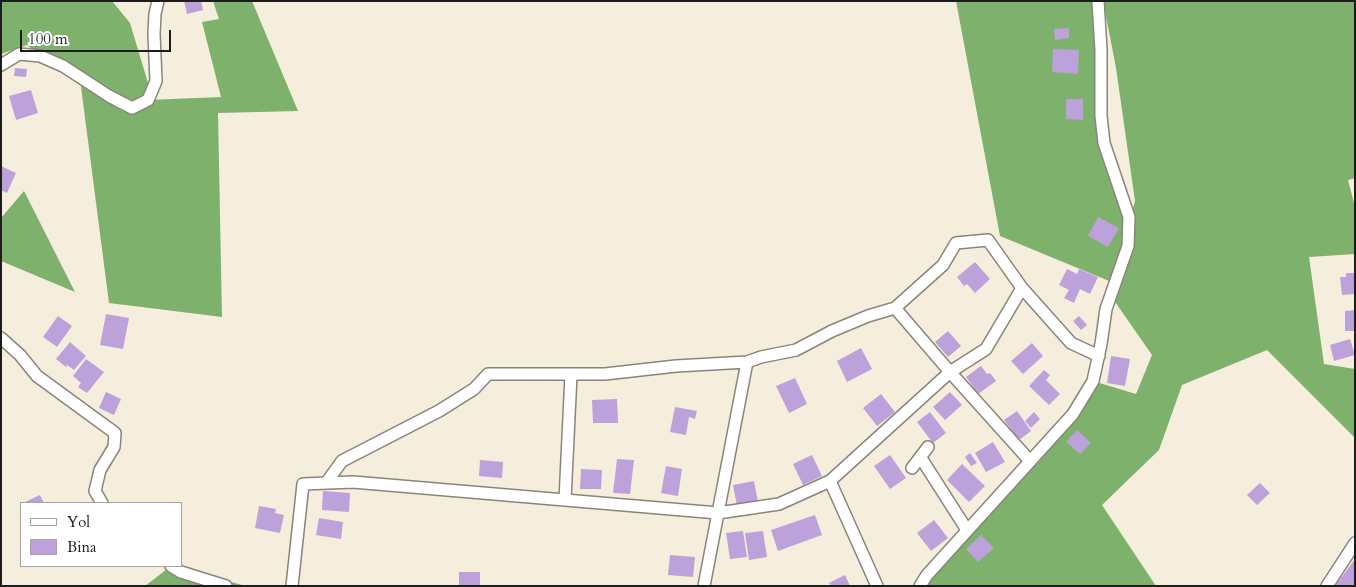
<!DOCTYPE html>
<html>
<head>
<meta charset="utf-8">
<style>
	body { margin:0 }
	#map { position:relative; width:1356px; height:587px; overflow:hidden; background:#f6eedc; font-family:Cardo,serif }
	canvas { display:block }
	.frame { position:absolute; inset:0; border:2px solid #1c1c1c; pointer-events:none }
	.legend { position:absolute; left:20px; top:502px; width:162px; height:65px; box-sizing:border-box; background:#fff; border:1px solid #a4a4a4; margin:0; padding:6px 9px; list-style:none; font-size:15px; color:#1c1c1c }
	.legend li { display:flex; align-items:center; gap:10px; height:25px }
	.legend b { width:25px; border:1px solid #a4a4a4 }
	.scale { position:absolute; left:20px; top:30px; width:151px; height:22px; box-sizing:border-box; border:2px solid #1c1c1c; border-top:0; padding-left:6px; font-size:15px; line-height:18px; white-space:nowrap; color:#1c1c1c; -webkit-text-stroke:4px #fff; paint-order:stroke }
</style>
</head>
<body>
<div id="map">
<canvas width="1356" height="587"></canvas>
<div class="frame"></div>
<ul class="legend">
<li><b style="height:6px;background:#fff"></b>Yol</li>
<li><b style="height:14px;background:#bda1da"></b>Bina</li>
</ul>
<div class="scale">100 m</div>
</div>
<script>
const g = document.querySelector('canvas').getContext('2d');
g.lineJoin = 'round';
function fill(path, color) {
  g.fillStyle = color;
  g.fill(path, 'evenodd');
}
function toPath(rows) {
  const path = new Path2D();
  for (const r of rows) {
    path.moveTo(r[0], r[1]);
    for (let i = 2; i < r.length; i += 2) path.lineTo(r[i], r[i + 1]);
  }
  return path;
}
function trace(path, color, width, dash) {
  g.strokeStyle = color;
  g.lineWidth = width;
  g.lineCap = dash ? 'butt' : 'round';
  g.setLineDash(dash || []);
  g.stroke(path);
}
fill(toPath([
	[1,1,112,1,130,23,151,93,148,100,221,97,202,22,219,19,213,1,252,1,298,111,218,113,222,317,109,303,80,79,40,56,27,45,1,54],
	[956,1,1097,1,1102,129,1129,217,1124,242,1135,201,1116,68,1103,1,1355,1,1355,178,1348,180,1355,207,1355,254,1309,257,1324,364,1355,369,1355,438,1267,350,1182,385,1159,450,1102,505,1156,586,922,586,1073,414,1093,381,1136,394,1152,355,1111,296,1114,283,1000,236],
	[24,191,75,292,1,261,1,218],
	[171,566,246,586,145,586]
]), '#7eb16c');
fill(toPath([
	[184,1,201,1,203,10,187,14],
	[1069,28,1069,38,1055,40,1054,29],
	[1053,49,1079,50,1078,74,1052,72],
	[15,68,27,69,26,77,14,76],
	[31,90,38,113,16,120,9,96],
	[1066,99,1083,99,1083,120,1066,119],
	[1,166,16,173,7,193,1,190],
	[1098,217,1119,228,1108,247,1088,236],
	[975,262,990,279,975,293,967,284,964,286,957,277],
	[1067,269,1077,274,1079,269,1098,277,1090,294,1080,289,1074,303,1064,298,1069,290,1059,285],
	[1346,273,1355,273,1355,294,1342,295,1340,277,1346,277],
	[1355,310,1355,331,1345,331,1345,311],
	[106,314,129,318,123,349,100,345],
	[58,316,72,326,57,347,43,337],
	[1079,316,1087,325,1081,330,1073,321],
	[948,331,961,346,948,357,935,342],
	[1350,339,1355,355,1334,361,1330,345],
	[70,342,86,356,74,370,67,365,66,367,56,359],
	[1032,343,1043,356,1023,374,1011,361],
	[861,348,872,369,847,382,837,361],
	[1111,356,1130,359,1125,386,1107,383],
	[86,359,104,372,87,393,78,387,81,383,73,376],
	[981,366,987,374,990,373,996,381,978,394,966,377],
	[1044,370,1050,375,1046,380,1060,394,1049,405,1029,386],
	[795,378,807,404,789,413,776,386],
	[106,392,121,399,114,415,99,408],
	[950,392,962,405,945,420,933,407],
	[881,394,895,412,877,426,863,408],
	[617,399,618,423,593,423,592,400],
	[675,407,697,411,695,419,689,417,686,435,670,432],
	[1017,411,1031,431,1019,440,1004,420],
	[930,412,946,433,933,443,917,422],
	[1034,412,1040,419,1031,428,1025,421],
	[1077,430,1091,443,1080,454,1066,442],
	[993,442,1005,462,986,472,975,453],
	[970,453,977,463,971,466,965,457],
	[812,455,822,476,803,485,793,464],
	[890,455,906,478,890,489,874,466],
	[617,459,634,460,630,494,613,493],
	[480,460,503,462,502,478,479,476],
	[962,464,985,486,969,502,947,480],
	[666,466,682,469,678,496,661,493],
	[581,469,602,470,601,489,580,489],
	[754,481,758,502,737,506,733,485],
	[1260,483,1270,493,1257,505,1247,495],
	[323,491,350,493,349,512,322,510],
	[40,495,44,503,23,503],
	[259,506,276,509,275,513,284,515,280,533,255,528],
	[815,515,822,535,778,551,771,530],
	[319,518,343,522,341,539,316,535],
	[934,520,948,538,931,551,917,533],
	[743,531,747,557,730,559,726,533],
	[763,531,767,557,749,560,745,533],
	[981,535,994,548,978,562,966,549],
	[670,555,695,557,693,577,668,575],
	[1355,559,1355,586,1335,586],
	[459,572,480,572,480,586,459,586],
	[845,575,850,586,831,586,829,583]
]), '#bda1da');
const minor = toPath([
	[1,65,19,54,40,56,63,66,109,96,132,108,148,100,156,81,154,34,155,14,158,1],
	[988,240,1022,288,986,349,950,372,895,308,943,265,956,243,988,240],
	[1022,288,1071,343,1099,356],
	[1,338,20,355,37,376,115,433,114,447,100,470,95,491,102,503],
	[747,362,718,513,779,504,830,481],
	[921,458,967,530],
	[912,468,928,447],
	[326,483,342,461,439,411,474,389,488,374,605,374,676,366,747,362,761,357,796,350,832,331,868,316,895,308],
	[565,500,571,375],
	[171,566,181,572,226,586],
	[292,586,303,484,353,482,718,513,704,586],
	[877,586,830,481,950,372,1030,461],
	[920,586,927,575,1073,414,1093,381,1101,344,1106,309,1128,246,1129,217,1104,143,1101,116,1101,50,1098,1],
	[1327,586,1355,543]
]);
trace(minor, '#89857c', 14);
trace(minor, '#fff', 11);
</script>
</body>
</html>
